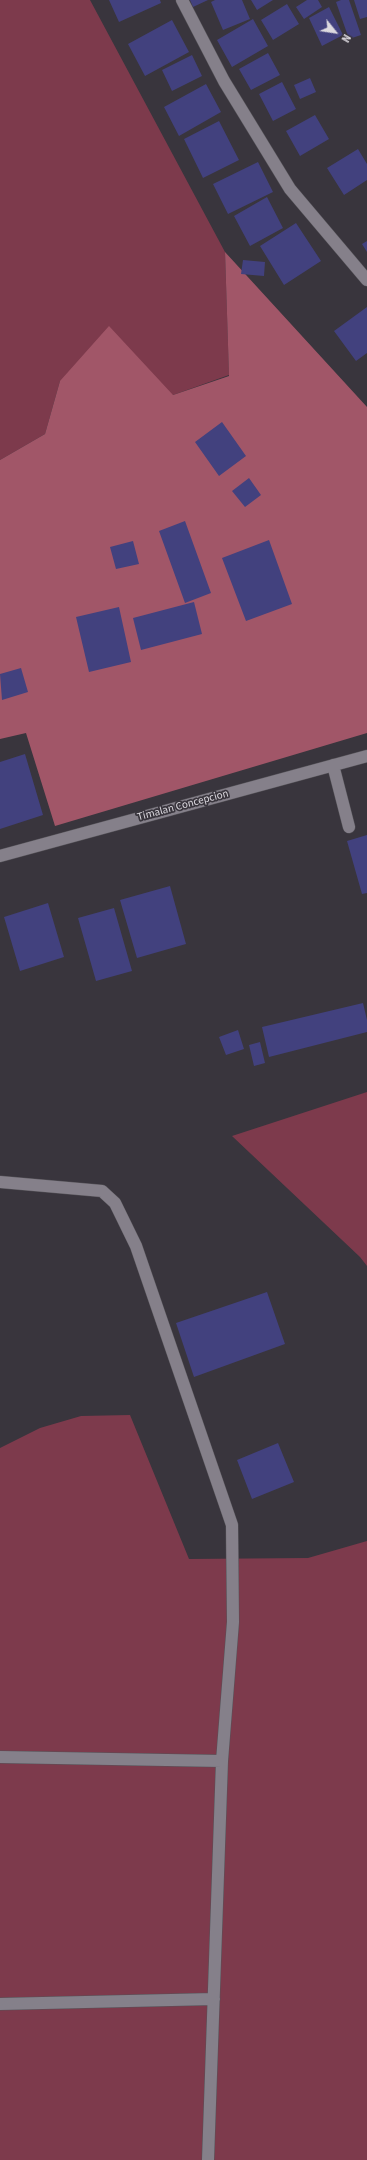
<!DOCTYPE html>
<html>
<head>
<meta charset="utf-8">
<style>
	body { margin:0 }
	#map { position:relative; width:367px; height:2160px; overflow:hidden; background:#39353d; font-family:"Source Sans 3",sans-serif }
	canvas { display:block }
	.north { position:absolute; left:315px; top:12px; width:40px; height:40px; -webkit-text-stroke:3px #39353d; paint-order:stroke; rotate:120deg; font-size:11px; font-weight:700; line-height:16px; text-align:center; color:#dcd9df }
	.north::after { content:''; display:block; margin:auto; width:14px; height:18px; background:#dcd9df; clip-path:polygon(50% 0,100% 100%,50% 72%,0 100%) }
</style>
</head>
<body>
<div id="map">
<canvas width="367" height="2160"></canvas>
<div class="north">N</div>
</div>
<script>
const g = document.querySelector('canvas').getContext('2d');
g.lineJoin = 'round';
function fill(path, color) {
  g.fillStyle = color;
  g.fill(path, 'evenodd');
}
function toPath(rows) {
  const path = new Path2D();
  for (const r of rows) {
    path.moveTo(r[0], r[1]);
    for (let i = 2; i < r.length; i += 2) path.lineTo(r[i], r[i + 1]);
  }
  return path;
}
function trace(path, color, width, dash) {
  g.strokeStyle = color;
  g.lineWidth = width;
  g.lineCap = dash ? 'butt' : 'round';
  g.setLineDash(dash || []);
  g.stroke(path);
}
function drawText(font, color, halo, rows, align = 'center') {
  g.font = font + ' "Source Sans 3",sans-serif';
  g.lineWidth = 3.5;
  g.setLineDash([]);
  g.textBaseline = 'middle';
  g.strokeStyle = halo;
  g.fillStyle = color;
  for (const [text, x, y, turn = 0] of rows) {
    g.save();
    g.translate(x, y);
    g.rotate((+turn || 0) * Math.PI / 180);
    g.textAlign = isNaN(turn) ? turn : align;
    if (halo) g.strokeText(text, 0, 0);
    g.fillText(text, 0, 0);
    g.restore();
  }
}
fill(toPath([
	[0,0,90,0,225,252,229,375,173,395,60,381,45,434,0,460],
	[367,1092,367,1266,360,1257,232,1136],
	[130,1415,189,1559,308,1558,367,1541,367,2160,0,2160,0,1448,40,1428,81,1416]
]), '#7d3a4c');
fill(toPath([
	[225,252,367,407,367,733,55,826,26,733,0,739,0,460,45,434,60,381,109,326,173,395,229,376]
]), '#a15668');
fill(toPath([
	[109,0,160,0,161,3,119,22],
	[190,0,208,0,193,7],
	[215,0,242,0,250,19,223,30,211,2],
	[251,0,273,0,257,10],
	[307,0,318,0,322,7,304,19,296,7],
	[341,0,349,0,361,35,349,39,336,2],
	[354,0,367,0,367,17,360,19],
	[287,4,299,24,273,40,261,20],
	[329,7,343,35,322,46,309,18],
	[253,19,268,46,232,67,217,40],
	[172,20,189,52,145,76,128,44],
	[268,53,280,75,251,90,239,69],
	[192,55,202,76,172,91,162,70],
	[310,78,316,92,300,99,294,85],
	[282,82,296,109,273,121,259,94],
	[206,84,221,112,179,136,164,107],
	[315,115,329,139,300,156,286,131],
	[219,121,239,160,203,178,184,139],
	[358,149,367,164,367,180,344,195,327,168],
	[258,162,273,192,228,214,213,184],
	[267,197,283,228,250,246,234,216],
	[296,223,321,261,284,285,260,246],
	[367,241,367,252,362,244],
	[243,260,265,262,264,276,241,274],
	[367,307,367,353,356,361,334,331],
	[222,422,246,456,219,476,195,442],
	[249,478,261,495,245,507,232,491],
	[185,521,211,593,185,603,159,531],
	[269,540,292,604,246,621,222,558],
	[133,541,139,564,116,569,110,547],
	[194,602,202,634,141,650,133,618],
	[119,607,131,662,89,672,76,617],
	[21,668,28,692,2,700,0,674],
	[25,754,43,815,0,829,0,762],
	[367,835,367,893,362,894,347,841],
	[170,886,186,944,137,958,120,900],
	[48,903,64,957,20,971,4,917],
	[114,908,132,971,96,981,78,918],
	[363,1003,367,1020,367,1032,269,1057,262,1027],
	[238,1030,244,1049,226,1055,219,1037],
	[260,1042,265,1063,254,1066,249,1045],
	[267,1292,285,1344,194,1377,176,1323],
	[278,1443,294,1482,252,1499,237,1460]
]), '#42417e');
const minor = toPath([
	[182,0,224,81,290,189,367,280],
	[333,765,349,827],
	[0,856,367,756],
	[0,1182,102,1191,115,1203,136,1246,232,1525,233,1622,222,1761,208,2160],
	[0,1757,222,1761],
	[0,2004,214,1999]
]);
trace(minor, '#555258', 13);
trace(minor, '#85808a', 12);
drawText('11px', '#dcd9df', '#39353d', [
	["Timalan Concepcion",183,806,-15]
]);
</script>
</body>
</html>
